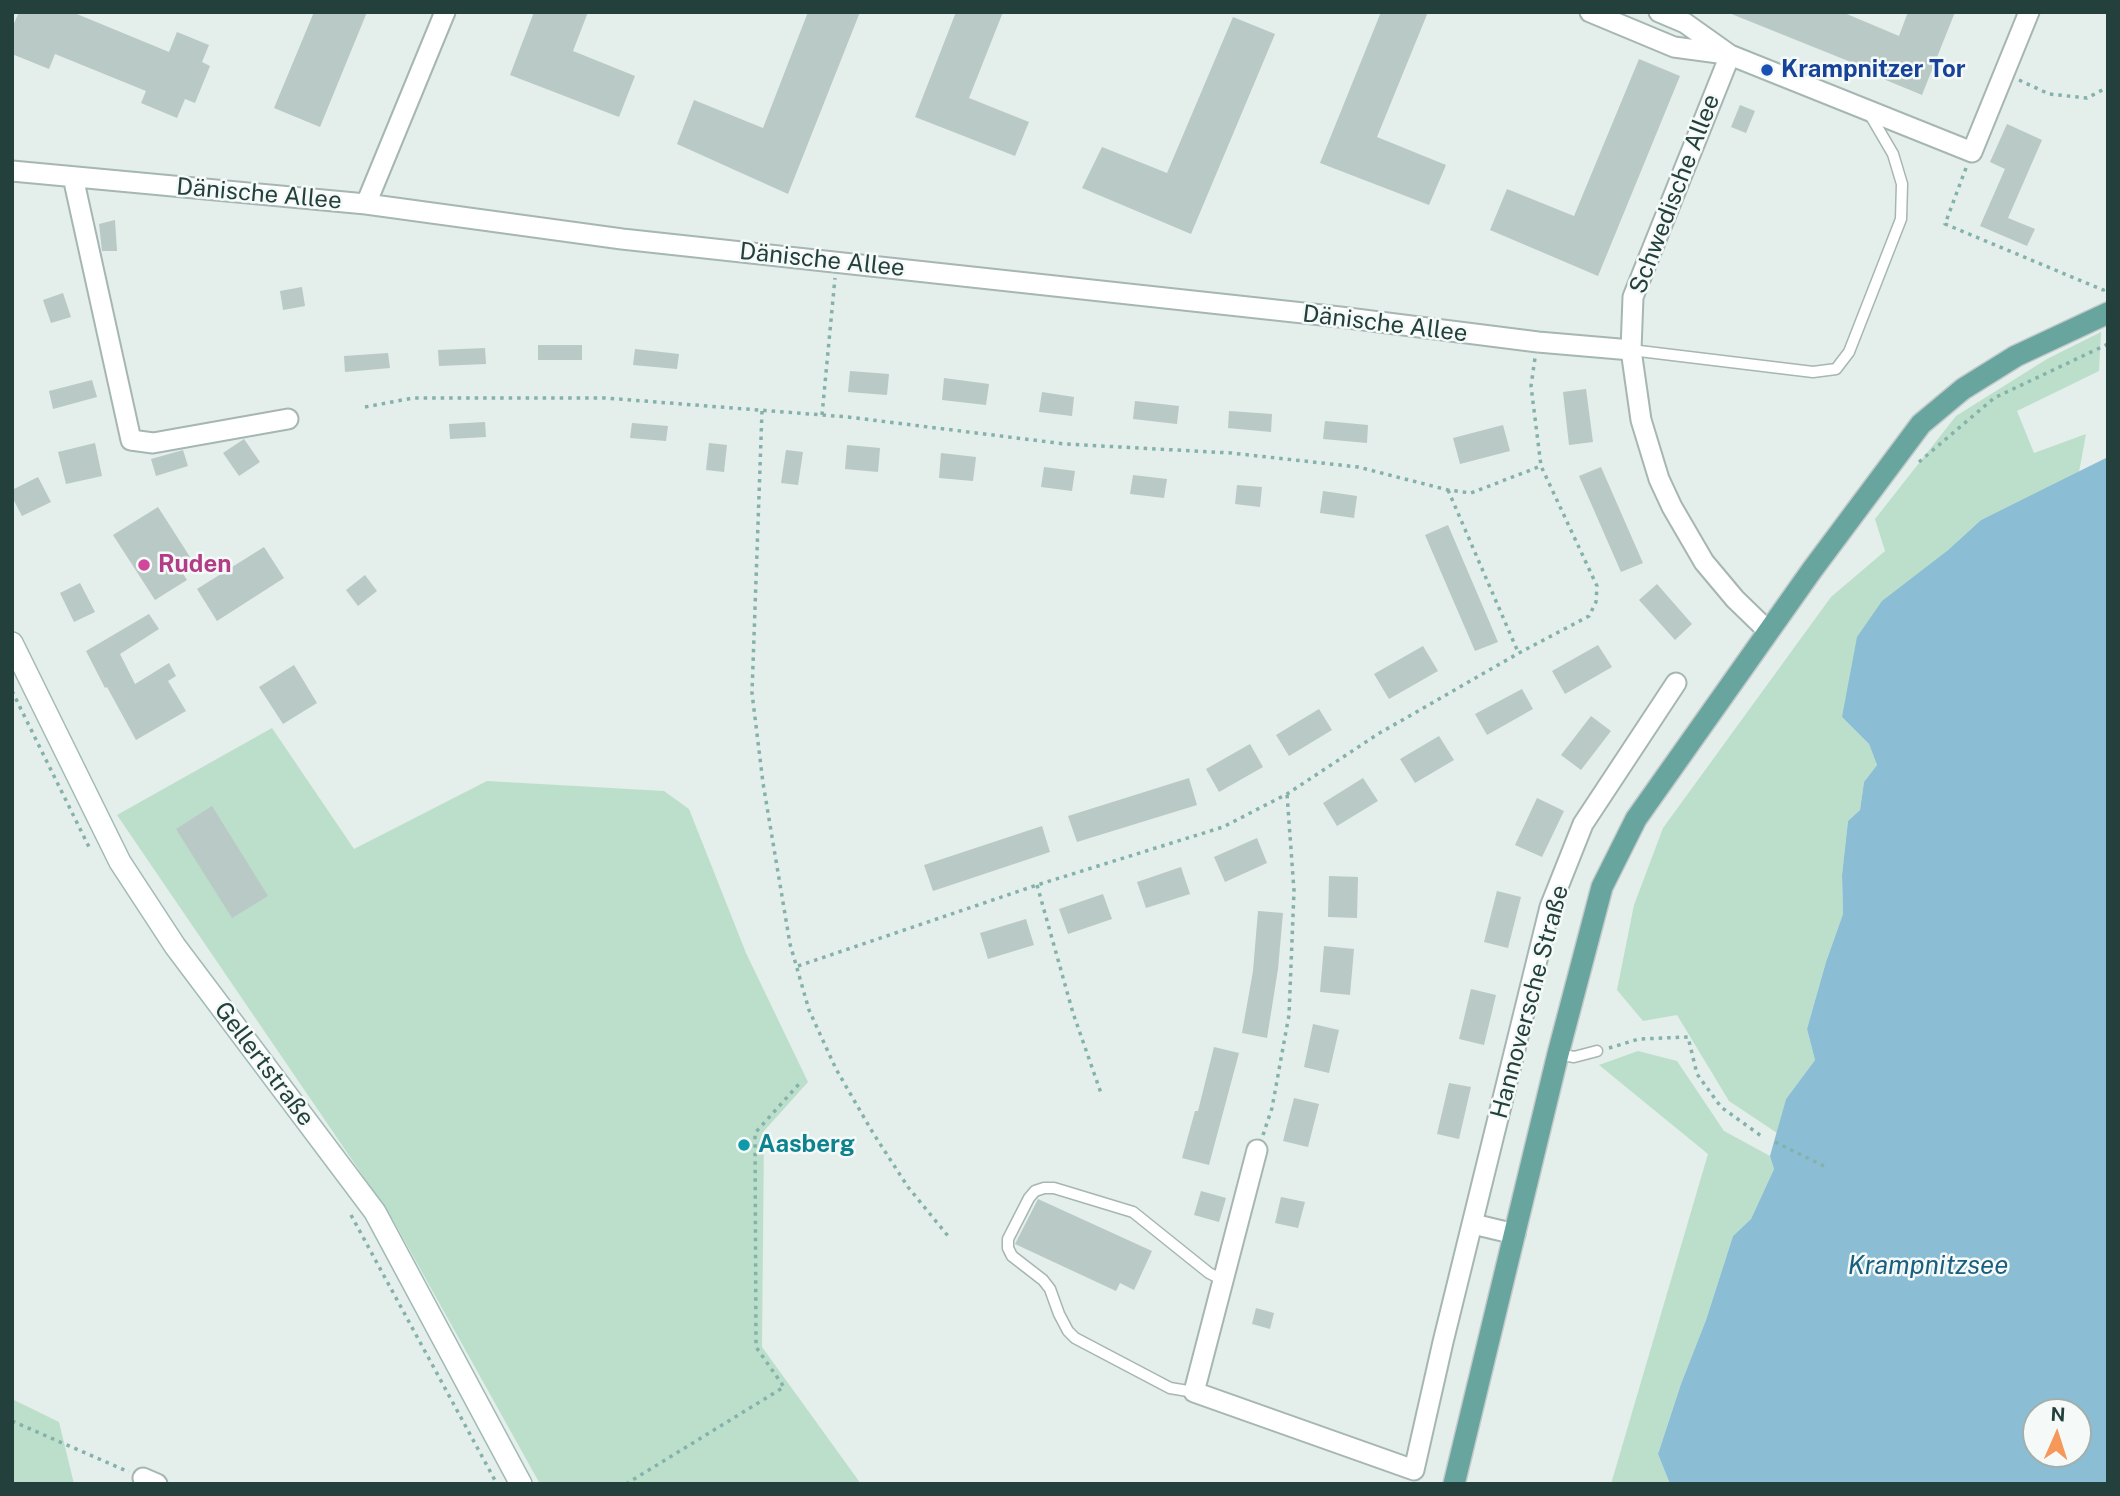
<!DOCTYPE html>
<html>
<head>
<meta charset="utf-8">
<style>
	body { margin:0 }
	#map { position:relative; width:2120px; height:1496px; overflow:hidden; background:#e4eeeb; font-family:"Public Sans",sans-serif }
	canvas { display:block }
	.frame { position:absolute; inset:0; border:14px solid #23403d; pointer-events:none }
	.north { position:absolute; left:2022px; top:1398px; width:70px; height:70px; box-sizing:border-box; background:#f5faf8; border:2px solid #a1b0ad; border-radius:50%; rotate:3deg; font-size:19px; font-weight:700; line-height:28px; text-align:center; color:#23403d }
	.north::after { content:''; display:block; margin:auto; width:24px; height:32px; background:#f6985a; clip-path:polygon(50% 0,100% 100%,50% 72%,0 100%) }
</style>
</head>
<body>
<div id="map">
<canvas width="2120" height="1496"></canvas>
<div class="frame"></div>
<div class="north">N</div>
</div>
<script>
const g = document.querySelector('canvas').getContext('2d');
g.lineJoin = 'round';
function fill(path, color) {
  g.fillStyle = color;
  g.fill(path, 'evenodd');
}
function toPath(rows) {
  const path = new Path2D();
  for (const r of rows) {
    path.moveTo(r[0], r[1]);
    for (let i = 2; i < r.length; i += 2) path.lineTo(r[i], r[i + 1]);
  }
  return path;
}
function trace(path, color, width, dash) {
  g.strokeStyle = color;
  g.lineWidth = width;
  g.lineCap = dash ? 'butt' : 'round';
  g.setLineDash(dash || []);
  g.stroke(path);
}
function drawText(font, color, halo, rows, align = 'center') {
  g.font = font + ' "Public Sans",sans-serif';
  g.lineWidth = 5;
  g.setLineDash([]);
  g.textBaseline = 'middle';
  g.strokeStyle = halo;
  g.fillStyle = color;
  for (const [text, x, y, turn = 0] of rows) {
    g.save();
    g.translate(x, y);
    g.rotate((+turn || 0) * Math.PI / 180);
    g.textAlign = isNaN(turn) ? turn : align;
    if (halo) g.strokeText(text, 0, 0);
    g.fillText(text, 0, 0);
    g.restore();
  }
}
fill(toPath([
	[2101,332,2099,371,2017,411,2034,453,2086,434,2079,472,1981,520,1947,551,1842,717,1869,744,1877,765,1864,782,1860,810,1848,821,1842,875,1843,914,1826,962,1807,1029,1815,1060,1786,1099,1777,1133,1729,1101,1677,1015,1643,1021,1617,990,1634,905,1663,828,1831,597,1885,551,1875,519,1956,416,2047,359],
	[272,728,354,849,487,781,664,791,689,809,746,953,808,1082,764,1131,762,1347,861,1484,540,1484,393,1220,117,815],
	[1638,1051,1677,1061,1724,1131,1770,1156,1774,1169,1751,1219,1733,1236,1706,1320,1681,1384,1658,1454,1670,1484,1611,1484,1708,1154,1599,1065],
	[12,1399,59,1422,74,1484,12,1484]
]), '#bcdfcb');
fill(toPath([
	[2108,457,2108,1484,1670,1484,1658,1454,1681,1384,1706,1320,1733,1236,1751,1219,1774,1169,1770,1156,1786,1099,1815,1060,1807,1029,1826,962,1843,914,1842,875,1848,821,1860,810,1864,782,1877,765,1869,744,1842,717,1857,637,1882,601,1947,551,1981,520],
	[2036,1412,2078,1412,2078,1454,2036,1454]
]), '#8bbdd4');
fill(toPath([
	[19,12,72,12,169,52,177,32,209,45,202,62,210,66,195,103,185,99,177,118,141,103,146,91,55,54,49,69,12,54,12,28],
	[314,12,367,12,320,127,274,108],
	[534,12,588,12,573,51,635,76,619,117,510,75],
	[808,12,860,12,788,194,677,144,694,100,763,128],
	[956,12,1003,12,969,98,1029,122,1015,156,915,117],
	[1381,12,1428,12,1377,137,1446,165,1429,205,1320,163],
	[1842,12,1899,36,1908,12,1955,12,1922,95,1881,78,1883,75,1729,13],
	[1233,17,1275,34,1191,234,1082,188,1102,147,1167,173],
	[1639,59,1680,76,1598,276,1490,230,1507,189,1574,216],
	[1740,105,1755,111,1746,133,1731,127],
	[2007,124,2042,140,2008,218,2035,229,2027,246,1980,226,2005,169,1990,162],
	[115,220,117,251,102,251,99,224],
	[302,287,305,306,283,310,280,291],
	[63,293,71,317,51,323,43,300],
	[538,345,582,345,582,360,538,360],
	[485,348,486,364,439,366,438,350],
	[635,349,679,354,677,369,633,365],
	[388,353,390,368,345,372,344,356],
	[850,371,889,374,887,395,848,392],
	[944,378,989,384,986,405,942,400],
	[92,380,97,397,53,409,49,391],
	[1586,389,1593,442,1569,445,1563,392],
	[1042,392,1074,397,1072,416,1039,412],
	[1135,401,1179,406,1177,424,1133,419],
	[1229,411,1272,414,1271,432,1228,428],
	[1325,421,1368,425,1367,443,1323,439],
	[485,422,486,437,450,439,449,424],
	[632,423,668,426,666,441,630,438],
	[1503,425,1510,451,1460,464,1453,438],
	[244,439,260,462,239,476,223,453],
	[95,443,102,476,66,484,58,452],
	[709,443,727,445,724,472,706,470],
	[847,445,880,448,878,472,845,469],
	[183,450,188,466,156,476,151,459],
	[786,450,803,452,798,485,781,483],
	[941,453,976,457,973,481,939,478],
	[1044,467,1075,471,1072,491,1041,487],
	[1601,467,1643,563,1621,572,1579,476],
	[1133,475,1167,479,1164,498,1130,494],
	[38,477,51,502,22,516,12,497,12,490],
	[1237,485,1262,487,1260,507,1235,504],
	[1323,491,1357,496,1354,518,1320,513],
	[158,507,190,557,177,565,187,580,155,600,113,535],
	[1448,525,1498,642,1475,651,1425,535],
	[264,547,284,578,217,621,197,589],
	[365,575,377,591,358,606,346,590],
	[80,583,95,612,74,622,60,593],
	[1657,584,1692,624,1675,640,1639,600],
	[149,614,159,629,120,654,135,684,169,663,176,676,168,681,186,711,136,740,107,687,105,688,86,651],
	[1598,645,1612,667,1565,694,1552,671],
	[1423,646,1438,671,1389,699,1374,674],
	[294,665,317,703,283,724,259,687],
	[1522,689,1533,709,1487,735,1475,714],
	[1319,709,1332,730,1289,756,1276,735],
	[1591,716,1611,731,1581,770,1561,755],
	[1439,736,1454,760,1415,783,1400,759],
	[1250,744,1263,767,1219,792,1206,769],
	[1189,778,1197,805,1077,842,1068,816],
	[1363,778,1378,801,1337,826,1323,803],
	[1537,798,1564,811,1542,857,1515,845],
	[212,806,268,896,232,918,176,829],
	[1042,826,1050,852,933,891,924,865],
	[1257,838,1267,863,1225,882,1214,857],
	[1181,867,1190,894,1146,908,1137,882],
	[1329,876,1358,877,1357,918,1328,917],
	[1497,891,1521,897,1508,948,1484,942],
	[1103,894,1112,919,1068,934,1059,909],
	[1258,911,1283,913,1278,969,1267,1038,1242,1033,1253,971],
	[1026,919,1034,945,988,959,980,933],
	[1324,946,1354,949,1350,995,1320,992],
	[1471,989,1496,995,1484,1045,1459,1039],
	[1313,1024,1339,1030,1329,1073,1304,1067],
	[1214,1047,1239,1053,1209,1165,1182,1158,1195,1111,1198,1111],
	[1449,1083,1471,1087,1459,1139,1437,1134],
	[1294,1098,1319,1104,1308,1147,1283,1141],
	[1201,1191,1226,1198,1219,1222,1194,1215],
	[1281,1197,1305,1202,1298,1228,1275,1223],
	[1038,1199,1152,1251,1134,1290,1120,1283,1116,1291,1015,1244],
	[1256,1308,1274,1313,1270,1329,1252,1324]
]), '#b9c9c5');
const lane = toPath([
	[1631,350,1813,372,1836,369,1849,352,1901,219,1902,184,1893,154,1869,113],
	[1558,1054,1574,1057,1597,1051],
	[1194,1392,1170,1388,1075,1338,1068,1331,1059,1314,1050,1289,1043,1280,1012,1256,1008,1248,1008,1239,1029,1198,1035,1191,1044,1188,1054,1188,1133,1212,1209,1273,1223,1280]
]);
const street = toPath([
	[1590,12,1674,47,1726,54],
	[1659,12,1685,23,1730,55,1972,152,2029,12],
	[1730,55,1633,297,1631,350,1641,420,1659,479,1672,507,1704,562,1735,599,1768,631],
	[12,171,366,204,622,239,1340,317,1538,342,1631,350],
	[73,177,131,440,153,443,288,419],
	[366,204,445,12],
	[1257,1150,1194,1392,1414,1470,1443,1342,1550,907,1583,824,1676,683],
	[1473,1224,1515,1234],
	[143,1478,157,1484]
]);
const secondary = toPath([
	[12,643,120,862,175,946,375,1212,521,1484]
]);
const primary = toPath([
	[1454,1484,1558,1054,1602,887,1636,819,1812,570,1921,424,1963,389,2016,356,2108,313]
]);
trace(lane, '#a6b6b3', 13);
trace(street, '#a6b6b3', 23);
trace(secondary, '#a2bab5', 24);
trace(primary, '#c1cac9', 24);
trace(toPath([
	[2019,80,2049,94,2087,98,2108,87],
	[1966,168,1945,224,2103,290,2108,288],
	[365,407,413,398,605,398,848,417,1065,444,1231,453,1358,467,1448,490,1471,493,1541,466],
	[762,411,752,693,763,783,790,944,809,1010,836,1069,873,1133,908,1187,948,1236],
	[822,415,835,278],
	[1919,462,1994,398,2108,344],
	[1448,490,1518,652],
	[12,691,89,847],
	[1037,885,1073,1013,1102,1096],
	[798,966,1037,885,1223,827,1287,794,1378,734,1519,653,1589,616,1596,602,1597,586,1541,466,1531,386,1535,358],
	[1609,1048,1639,1039,1688,1037,1697,1074,1721,1107,1764,1138],
	[1263,1135,1272,1108,1289,1015,1294,891,1287,794],
	[1775,1142,1826,1167],
	[351,1215,497,1484],
	[12,1421,129,1472],
	[626,1484,784,1387,756,1347,755,1133,799,1084]
]), '#84b2ab', 3.5, [3.5, 5]);
trace(lane, '#fff', 10);
trace(street, '#fff', 19);
trace(secondary, '#fff', 21);
trace(primary, '#67a59e', 21);
for (const [x, y, r, color] of [
	[1767,70,7,"#1a4fb4"],
	[144,565,7,"#d1479c"],
	[744,1145,7,"#0f9aa8"]
]) {
  const dot = new Path2D();
  dot.arc(x, y, r, 0, 2 * Math.PI);
  g.fillStyle = color;
  g.fill(dot);
  trace(dot, '#f5faf8', 2.5);
}
drawText('bold 24px', '#164399', '#f5faf8', [
	["Krampnitzer Tor",1781,70]
], 'left');
drawText('24px', '#23403d', '#f5faf8', [
	["Dänische Allee",259,194,5],
	["Schwedische Allee",1675,194,-69],
	["Dänische Allee",822,260,6],
	["Dänische Allee",1385,324,7],
	["Hannoversche Straße",1530,1002,-75],
	["Gellertstraße",264,1064,53]
]);
drawText('bold 24px', '#b23c85', '#f5faf8', [
	["Ruden",158,565]
], 'left');
drawText('bold 24px', '#0d838f', '#f5faf8', [
	["Aasberg",758,1145]
], 'left');
drawText('italic 26px', '#1a5e7f', '#f5faf8', [
	["Krampnitzsee",1928,1266]
]);
</script>
</body>
</html>
